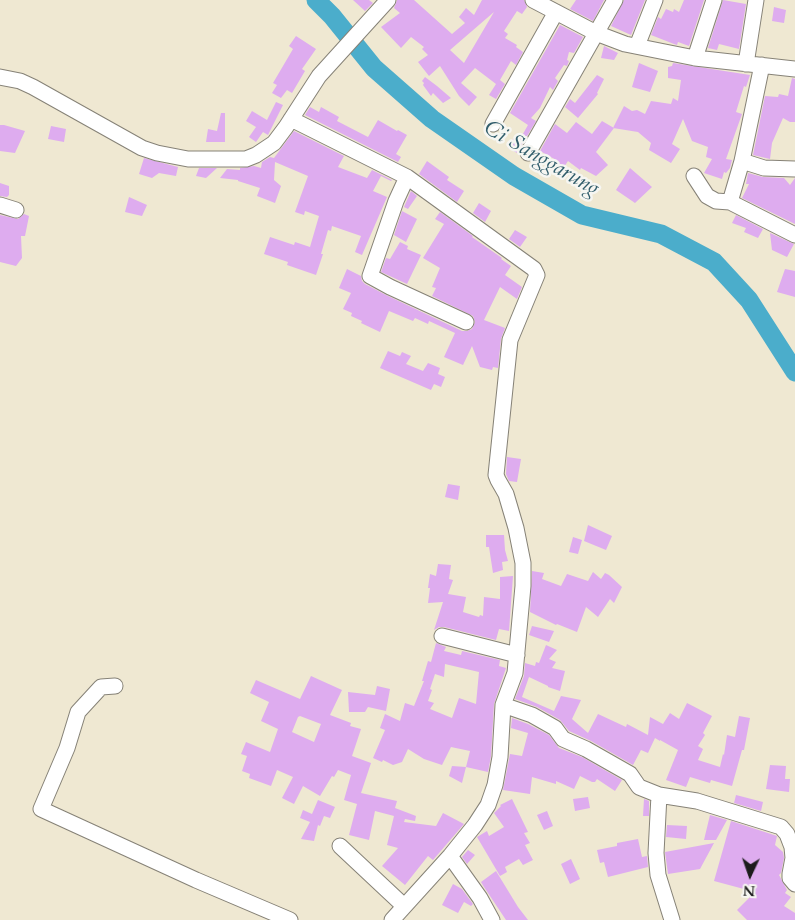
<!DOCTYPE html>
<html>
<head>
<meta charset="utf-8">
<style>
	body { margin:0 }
	#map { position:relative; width:795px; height:920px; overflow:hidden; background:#efe8d2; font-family:Cardo,serif }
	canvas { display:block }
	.north { position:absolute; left:725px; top:850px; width:50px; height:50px; -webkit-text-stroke:4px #f6f6f2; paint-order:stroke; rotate:183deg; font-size:14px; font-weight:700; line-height:20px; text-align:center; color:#1c1c1c }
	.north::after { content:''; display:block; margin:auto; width:18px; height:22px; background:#1c1c1c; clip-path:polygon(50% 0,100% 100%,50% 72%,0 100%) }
</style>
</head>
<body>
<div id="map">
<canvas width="795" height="920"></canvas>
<div class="north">N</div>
</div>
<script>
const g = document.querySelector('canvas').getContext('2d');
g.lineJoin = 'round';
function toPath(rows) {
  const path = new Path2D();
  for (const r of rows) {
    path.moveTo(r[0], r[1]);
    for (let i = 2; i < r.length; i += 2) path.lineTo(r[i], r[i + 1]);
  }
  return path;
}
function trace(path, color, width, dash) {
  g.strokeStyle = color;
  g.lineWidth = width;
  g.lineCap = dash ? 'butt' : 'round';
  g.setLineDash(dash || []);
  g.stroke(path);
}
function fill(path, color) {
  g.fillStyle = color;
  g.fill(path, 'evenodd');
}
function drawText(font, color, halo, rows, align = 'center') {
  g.font = font + ' Cardo,serif';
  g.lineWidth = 5;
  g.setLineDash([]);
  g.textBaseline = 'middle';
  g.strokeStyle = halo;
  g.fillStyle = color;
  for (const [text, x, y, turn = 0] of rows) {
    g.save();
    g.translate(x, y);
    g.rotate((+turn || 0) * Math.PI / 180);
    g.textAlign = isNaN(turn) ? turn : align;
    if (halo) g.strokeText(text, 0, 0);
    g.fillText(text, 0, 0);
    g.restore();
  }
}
trace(toPath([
	[316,0,332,16,374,68,432,119,514,176,582,215,661,234,714,262,749,300,795,372]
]), '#4badcb', 19);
fill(toPath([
	[353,0,369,0,373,3,365,11],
	[397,0,414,0,452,34,465,23,459,17,466,8,474,15,482,0,524,0,527,7,522,14,517,11,504,31,508,34,505,38,517,45,516,47,523,52,516,65,511,61,500,80,505,84,496,99,489,95,496,84,475,68,461,83,477,97,469,106,459,96,440,66,429,76,418,62,428,55,422,49,424,47,411,37,401,48,381,27,400,13,394,8],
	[494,12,464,63,450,50],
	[576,0,604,0,593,21,570,9],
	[624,0,645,0,631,35,611,26],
	[684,0,704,0,689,46,678,42,677,45,674,44,651,35,658,17,661,19,666,9,673,12,674,9,679,12],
	[723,0,746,4,739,49,719,44,717,50,708,48],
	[774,7,786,10,784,23,772,21],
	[560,25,583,37,574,53,569,52,567,60,569,61,567,66,564,65,555,78,558,81,553,90,550,87,540,108,531,118,536,121,520,148,519,154,508,148,515,136,520,139,528,125,510,113],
	[296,36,316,49,302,69,305,71,292,93,287,90,281,98,272,93,277,85,273,83,293,49,289,46],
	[604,46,618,53,614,60,601,58],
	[639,63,658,71,650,92,632,87],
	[673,63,750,75,746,87,744,86,736,112,742,114,726,159,732,160,730,168,726,173,724,172,722,179,704,173,712,159,706,157,708,147,692,141,683,119,672,144,680,149,671,163,649,150,651,143,638,132,613,128,624,106,632,111,637,110,645,114,651,101,671,104,673,98,678,101,681,80,668,78,668,67,672,66],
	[597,75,604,79,597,93,598,94,578,118,565,107,570,99,575,103],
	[425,77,437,86,451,98,443,103,433,93,431,96,423,85,424,83,422,81],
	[792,78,795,79,795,122,790,122,783,118,772,143,770,159,753,155,765,96,778,97,779,94,788,96],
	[276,102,283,105,268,135,263,132,256,142,249,137,256,127,246,121,252,111,267,120],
	[310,107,319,112,321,107,339,117,337,121,368,137,378,120,397,131,398,130,407,135,396,154,401,157,398,162,305,115],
	[221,113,225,113,225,142,206,142,208,129,217,131],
	[602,121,614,128,596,152,608,165,596,176,581,168,580,170,568,161,562,170,553,166,556,160,540,151,555,124,567,133,576,122,592,134],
	[0,125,4,125,25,131,15,153,0,151],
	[51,126,66,129,64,142,48,139],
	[294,131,344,156,338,167,367,178,372,170,392,180,391,181,381,176,373,191,387,197,362,255,355,252,361,236,332,226,331,231,328,230,321,254,323,254,316,275,287,265,288,262,264,254,270,237,294,245,295,242,310,247,319,216,305,211,304,215,295,212,308,176,275,162,274,180,281,186,275,203,257,196,260,188,238,181,238,180,220,178,227,169,240,170,240,168,254,166,261,168,262,162,270,157,274,158],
	[144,158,178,167,176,176,159,173,152,178,139,174],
	[427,161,449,177,447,180,464,191,457,202,419,174],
	[199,168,217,168,206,178,196,176],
	[630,168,652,187,635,203,616,190],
	[748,173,763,177,784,178,790,185,795,178,795,224,742,198,749,184,746,184],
	[0,183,9,186,9,195,7,197,0,196],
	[411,191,417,196,408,209,404,207],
	[129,197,147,205,142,216,125,212],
	[479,203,491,211,485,222,473,213],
	[402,211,417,219,406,242,394,235],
	[440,212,473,236,472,237,502,258,501,259,511,266,505,275,522,287,517,299,500,287,484,320,505,328,501,339,498,368,493,367,492,370,480,367,472,346,463,365,444,357,455,333,429,321,428,324,415,318,413,321,389,311,380,332,361,323,362,321,351,316,352,313,343,309,351,293,339,288,347,269,361,276,362,281,365,284,386,295,462,331,467,331,472,329,475,322,473,316,432,296,436,288,432,287,440,268,423,258,444,224,435,219],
	[24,214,29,216,25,236,21,236,22,258,16,266,0,262,0,215,18,219],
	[736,215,763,229,758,238,744,232,746,228,732,223],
	[515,230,527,237,520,247,509,239],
	[770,233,794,244,787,257,772,250],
	[400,242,408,246,407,249,421,255,407,284,381,272,386,258,390,259],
	[785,269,795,271,795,297,777,292],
	[388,351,400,356,402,352,411,356,406,364,423,371,428,363,440,368,438,374,445,377,441,387,434,384,431,390,380,368],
	[507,457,521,459,517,482,509,481,506,474],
	[448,484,460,486,458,500,445,497],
	[588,525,612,536,606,550,584,541],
	[486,535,504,535,505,550,508,561,502,562,503,570,493,573,489,547,486,547],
	[573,537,582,540,578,554,569,552],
	[438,564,451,565,449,579,453,580,448,594,466,597,463,612,479,617,480,615,483,616,484,597,500,599,500,577,513,576,509,631,499,629,496,640,444,627,439,627,434,630,443,602,428,603,430,588,428,588,430,574,436,576],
	[532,571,544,573,542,579,561,586,567,574,588,581,593,572,601,579,605,573,609,575,622,587,614,603,610,599,598,617,586,607,577,632,557,624,556,625,530,612],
	[532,626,554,631,549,642,529,635],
	[436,643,446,647,444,651,461,655,462,651,500,660,499,666,506,668,494,704,491,756,488,772,466,767,470,751,451,747,442,765,424,759,408,749,402,762,393,765,383,760,382,762,373,758,385,730,380,728,385,714,400,721,405,703,414,706,424,681,422,681,428,661,431,662],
	[445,664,479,672,476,704,459,698,452,718,430,709,434,703,428,701,432,690,430,689,435,674,444,677],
	[546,645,557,650,549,659,556,662,552,668,565,671,560,691,548,687,548,686,529,677,522,697,554,711,561,696,581,700,572,719,588,733,598,714,626,727,627,724,648,735,650,717,663,724,670,713,679,719,687,703,712,716,703,733,705,735,698,746,703,749,698,760,720,767,723,754,724,755,727,735,735,737,739,716,750,718,744,750,742,750,732,786,711,780,710,783,690,777,686,787,666,780,678,750,660,740,660,741,655,738,648,753,641,750,633,765,591,741,569,731,560,720,537,707,515,699,524,676,525,663,535,666,536,662,539,663],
	[311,676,342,690,330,715,351,723,350,726,361,729,352,756,371,763,361,793,397,801,395,808,416,816,415,821,405,819,404,822,436,826,443,813,464,824,433,860,428,856,405,885,382,866,398,848,387,845,394,816,375,811,369,840,349,835,357,804,344,800,351,775,338,770,334,777,332,776,320,796,303,786,294,804,282,798,293,777,277,770,271,786,249,778,250,774,242,771,247,756,241,754,246,742,270,752,278,729,261,721,269,702,250,693,256,680,300,699],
	[300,716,321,724,314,742,292,732,298,717],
	[377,686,390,689,386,711,368,707,365,712,349,712,348,692,375,695],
	[512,718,528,724,549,735,559,748,582,757,622,780,615,791,597,779,595,782,592,782,580,776,574,789,556,781,556,784,532,777,530,794,503,790,510,754,522,756,528,733,511,728],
	[770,765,786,766,785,779,790,779,789,792,766,789],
	[452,766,466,767,462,783,449,776],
	[736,795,763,802,761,811,734,803],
	[588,797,590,808,575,811,573,799],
	[512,799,528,832,524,833,530,843,525,845,533,860,523,865,519,859,505,867,507,872,500,876,477,837,487,831,489,836,504,827,494,813,501,806,500,805],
	[644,799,649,801,649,816,643,816],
	[318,800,335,807,330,818,324,816,320,826,318,825,314,841,301,839,310,822,300,818,303,810,312,814],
	[547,811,553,826,544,830,537,815],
	[710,815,727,820,716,840,704,840],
	[731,821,777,836,775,845,783,852,784,858,781,873,779,875,787,890,785,893,791,897,784,906,795,913,795,920,747,920,737,910,755,892,714,881],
	[667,825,687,826,686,839,666,837],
	[638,839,642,857,647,856,648,867,608,877,604,862,600,863,597,850,617,846,617,843],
	[714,843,700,869,668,874,665,852],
	[468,850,475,855,467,864,462,857],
	[571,859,580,879,570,884,561,864],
	[496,871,518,907,528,920,506,920,484,887,481,882],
	[453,884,462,889,473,904,471,906,464,902,458,913,442,905]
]), '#deacef');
const minor = toPath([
	[533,0,596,33,625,44,695,58,795,69],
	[637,46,655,0],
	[695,58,714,0],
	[746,64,756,0],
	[0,77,20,81,33,87,142,148,157,153,188,159,246,159,256,155,274,143,286,127,319,76,388,0],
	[291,119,407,177,534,269,537,275,510,340,496,475,498,480,506,494,516,528,523,563,523,586,515,673,503,705,500,757,495,785,488,805,475,825,450,856,392,920],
	[493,124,556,12],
	[528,153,615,0],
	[742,161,764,168,795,169],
	[694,176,707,196,716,201,730,202,795,235],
	[407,177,396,201,370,276,390,287,466,322],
	[730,202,742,161,762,65],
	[0,205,16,210],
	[442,636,517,655],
	[115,686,101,687,78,712,67,748,41,809,196,880,290,920],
	[503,705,532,715,555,728,563,739,586,749,630,774,639,787,659,795,697,801,781,827,787,834,792,847,793,858,790,874,790,878,795,884],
	[659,795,656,853,658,875,672,920],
	[340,846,404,906],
	[450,856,480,898,492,920]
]);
trace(minor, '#868277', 17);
trace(minor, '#fff', 15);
drawText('italic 22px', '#315d6b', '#f6f6f2', [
	["Ci Sanggarung",541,159,30]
]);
</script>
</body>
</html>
